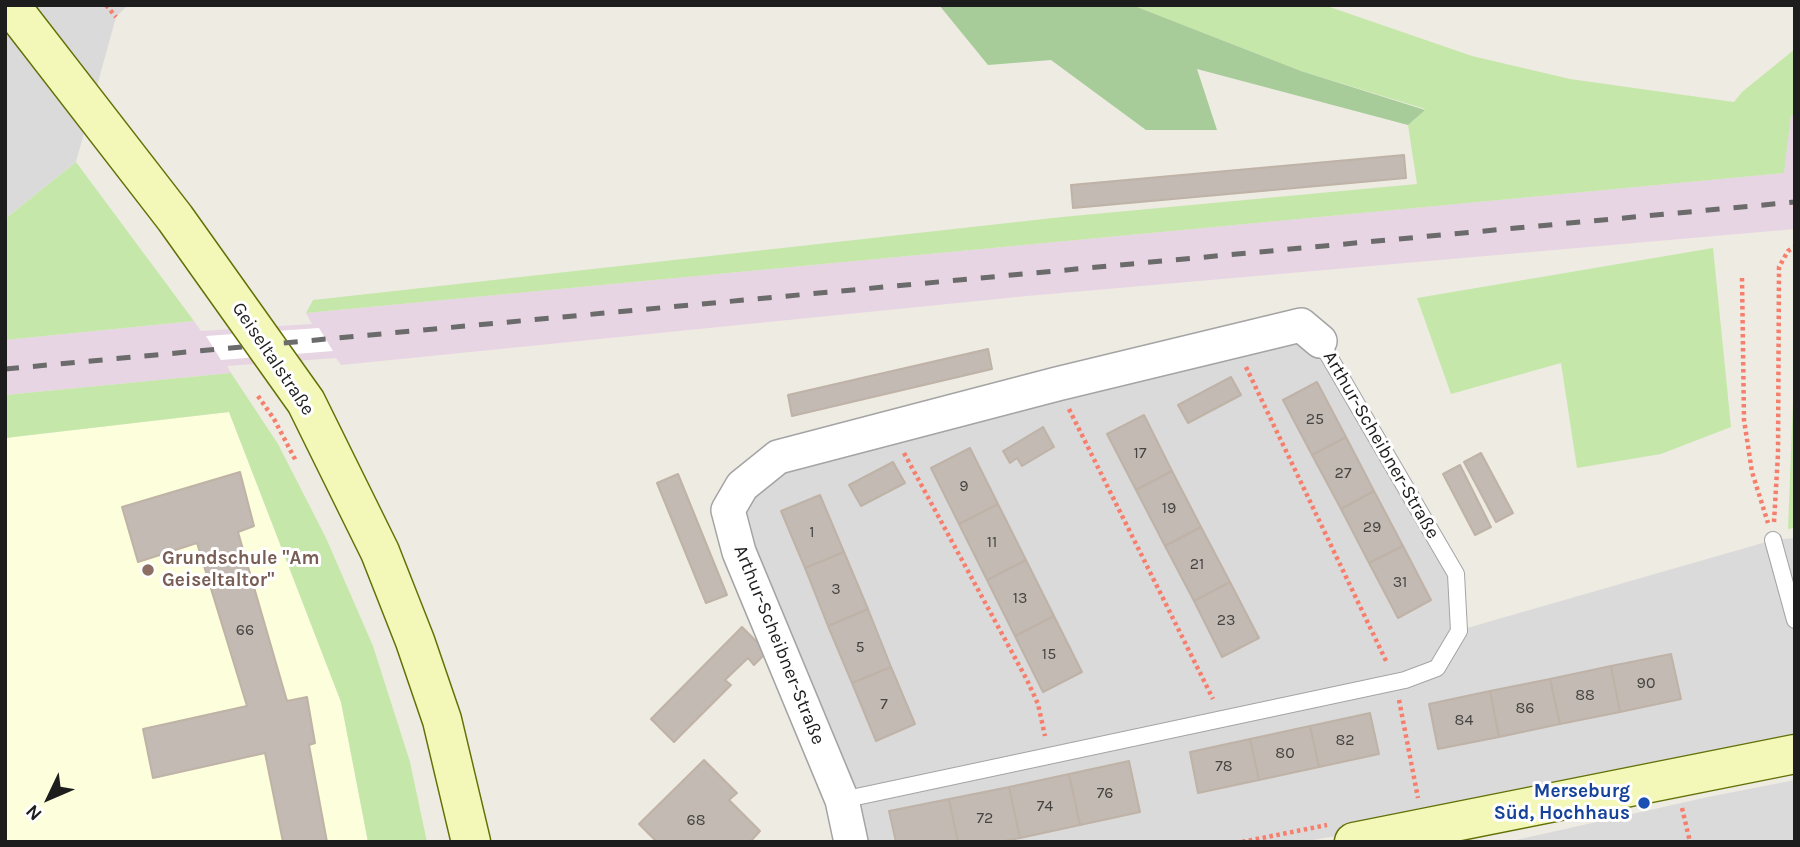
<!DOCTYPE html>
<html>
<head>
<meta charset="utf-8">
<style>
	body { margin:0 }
	#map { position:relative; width:1800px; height:847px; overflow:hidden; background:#eeebe3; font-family:Karla,sans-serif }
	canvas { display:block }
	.frame { position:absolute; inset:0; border:7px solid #1d1d1d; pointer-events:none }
	.north { position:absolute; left:14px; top:763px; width:70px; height:70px; -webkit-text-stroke:5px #fff; paint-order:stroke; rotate:226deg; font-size:19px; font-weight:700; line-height:28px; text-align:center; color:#1d1d1d }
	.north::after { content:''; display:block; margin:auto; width:24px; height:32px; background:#1d1d1d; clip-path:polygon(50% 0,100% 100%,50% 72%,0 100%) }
</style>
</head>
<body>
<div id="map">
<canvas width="1800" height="847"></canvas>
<div class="frame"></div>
<div class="north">N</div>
</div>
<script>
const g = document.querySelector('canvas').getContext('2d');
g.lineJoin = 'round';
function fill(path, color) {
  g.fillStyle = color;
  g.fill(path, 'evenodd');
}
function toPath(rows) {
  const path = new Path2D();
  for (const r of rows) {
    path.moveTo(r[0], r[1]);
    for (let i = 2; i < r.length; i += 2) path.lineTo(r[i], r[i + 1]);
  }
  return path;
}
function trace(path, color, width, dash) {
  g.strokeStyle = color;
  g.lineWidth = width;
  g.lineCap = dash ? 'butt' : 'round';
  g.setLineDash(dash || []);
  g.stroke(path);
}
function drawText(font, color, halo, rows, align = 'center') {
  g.font = font + ' Karla,sans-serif';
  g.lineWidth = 6;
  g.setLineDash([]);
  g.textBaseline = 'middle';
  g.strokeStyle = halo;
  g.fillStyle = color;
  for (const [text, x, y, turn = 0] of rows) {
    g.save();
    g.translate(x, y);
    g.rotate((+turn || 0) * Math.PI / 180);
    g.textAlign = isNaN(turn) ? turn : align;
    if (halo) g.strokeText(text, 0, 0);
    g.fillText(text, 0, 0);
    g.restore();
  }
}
fill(toPath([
	[5,5,128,5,116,17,76,162,5,219],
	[1301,325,1456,574,1460,630,1773,540,1795,538,1795,754,1302,842,857,842,728,510,778,457],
	[1795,780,1795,842,1507,842,1708,797]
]), '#dbdada');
fill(toPath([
	[1791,115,1795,115,1795,229,1027,296,341,365,336,358,227,366,231,373,5,395,5,340,194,321,201,331,312,324,306,313,1783,173]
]), '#e7d5e3');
fill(toPath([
	[229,412,341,702,368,842,5,842,5,438]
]), '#fdfedc');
fill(toPath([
	[1132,5,1324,5,1472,56,1570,79,1734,102,1742,92,1795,49,1795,115,1791,115,1784,173,306,313,313,300,1062,217,1417,184,1408,125,1425,109,1301,71],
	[76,162,194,321,5,340,5,219],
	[1713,248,1731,427,1661,454,1577,468,1561,363,1451,394,1417,298],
	[1795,349,1795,528,1788,529],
	[231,373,278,444,326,538,373,646,410,762,427,842,368,842,341,702,229,412,5,438,5,395]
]), '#c6e7aa');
fill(toPath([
	[939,5,1132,5,1301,71,1425,110,1408,125,1197,69,1217,130,1146,130,1051,60,988,65]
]), '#a7cc99');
fill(toPath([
	[319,328,333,351,221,360,206,336]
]), '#fff');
const building = toPath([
	[1404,155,1406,178,1073,208,1071,185,1404,155],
	[988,349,992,369,792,416,788,395,988,349],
	[1231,377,1241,395,1188,423,1178,405,1231,377],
	[1317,382,1346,437,1312,455,1283,400,1317,382],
	[1144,415,1172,471,1136,490,1107,434,1144,415],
	[1043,427,1054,447,1022,466,1017,458,1010,463,1003,451,1043,427],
	[1346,437,1374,491,1341,509,1312,455,1346,437],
	[970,448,998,504,959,524,931,468,970,448],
	[1481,453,1513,513,1496,522,1464,462,1481,453],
	[893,462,905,483,861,506,849,485,893,462],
	[1460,465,1491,527,1475,535,1443,474,1460,465],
	[1172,471,1201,527,1165,546,1136,490,1172,471],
	[240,472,254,526,238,532,287,701,307,697,315,743,309,745,327,842,283,842,265,753,153,778,143,729,247,706,197,543,138,562,122,507,240,472],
	[678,474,727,595,706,603,657,483,678,474],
	[1374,491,1403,546,1369,563,1341,509,1374,491],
	[820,495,844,552,805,568,781,511,820,495],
	[998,504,1026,560,987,580,959,524,998,504],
	[1201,527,1230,582,1194,601,1165,546,1201,527],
	[1403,546,1431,600,1398,618,1369,563,1403,546],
	[844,552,868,609,828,626,805,568,844,552],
	[1026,560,1054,616,1015,636,987,580,1026,560],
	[1230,582,1259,638,1222,657,1194,601,1230,582],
	[868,609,891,667,852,683,828,626,868,609],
	[1054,616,1082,672,1043,692,1015,636,1054,616],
	[742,627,767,652,754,665,748,658,725,680,731,685,674,742,651,719,742,627],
	[1671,654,1681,699,1620,712,1611,666,1671,654],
	[1611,666,1620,712,1560,724,1550,679,1611,666],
	[891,667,915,724,876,741,852,683,891,667],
	[1550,679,1560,724,1499,737,1490,691,1550,679],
	[1490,691,1499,737,1438,749,1429,704,1490,691],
	[1370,713,1379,754,1319,767,1310,726,1370,713],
	[1310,726,1319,767,1259,780,1250,739,1310,726],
	[1250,739,1259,780,1198,793,1190,752,1250,739],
	[704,760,737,793,729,800,760,831,750,842,657,842,639,824,704,760],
	[1129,761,1140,812,1080,825,1069,774,1129,761],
	[1069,774,1080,825,1020,838,1009,787,1069,774],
	[1009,787,1020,838,1000,842,958,842,949,799,1009,787],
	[949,799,958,842,896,842,889,811,949,799]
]);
fill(building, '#c2bab3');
trace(building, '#bfb2a6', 2);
const lane = toPath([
	[1773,540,1795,620],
	[842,800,1405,680,1437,668,1459,631,1456,574,1320,341]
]);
const street = toPath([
	[851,842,842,800,739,552,728,510,742,486,778,457,1057,384,1301,325,1320,341]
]);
const secondary = toPath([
	[10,5,175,218,306,402,380,552,415,641,442,720,471,842],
	[1354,842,1795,754]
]);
trace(lane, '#a4a4a4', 18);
trace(street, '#a4a4a4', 36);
trace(secondary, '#627107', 41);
trace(toPath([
	[106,5,116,17],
	[1742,278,1744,420,1752,472,1768,523],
	[1246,367,1387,663],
	[258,396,274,419,296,461],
	[1069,409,1213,699],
	[904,453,1027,680,1038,704,1045,736],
	[1774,522,1778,454,1779,267,1788,251,1795,247],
	[1399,700,1418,798],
	[1682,808,1690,842],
	[1242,842,1327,825]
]), '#f67e6c', 4.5, [3.5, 3.5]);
trace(lane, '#fff', 16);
trace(street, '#fff', 33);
trace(secondary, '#f3f8b8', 38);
trace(toPath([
	[5,369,1795,202]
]), '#6b6b6b', 5, [14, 14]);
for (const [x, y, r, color] of [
	[148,570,7,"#8d6e63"],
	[1644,803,7,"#1a4fb4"]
]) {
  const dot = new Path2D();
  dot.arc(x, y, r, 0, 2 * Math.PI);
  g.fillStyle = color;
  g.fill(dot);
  trace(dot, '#fff', 2.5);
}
drawText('16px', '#464442', null, [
	["25",1315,419],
	["17",1140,453],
	["27",1343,473],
	["9",964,486],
	["19",1169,508],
	["29",1372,527],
	["1",812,532],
	["11",992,542],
	["21",1197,564],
	["31",1400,582],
	["3",836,589],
	["13",1020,598],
	["23",1226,620],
	["66",245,630],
	["5",860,647],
	["15",1049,654],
	["90",1646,683],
	["88",1585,695],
	["7",884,704],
	["86",1525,708],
	["84",1464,720],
	["82",1345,740],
	["80",1285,753],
	["78",1224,766],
	["76",1105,793],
	["74",1045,806],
	["72",985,818],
	["68",696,820]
]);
drawText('19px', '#1d1d1d', '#fff', [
	["Geiseltalstraße",273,359,56],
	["Arthur-Scheibner-Straße",1381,445,60],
	["Arthur-Scheibner-Straße",779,645,68]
]);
drawText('bold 19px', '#785e54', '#fff', [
	["Grundschule \"Am",162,559],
	["Geiseltaltor\"",162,581]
], 'left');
drawText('bold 19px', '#164399', '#fff', [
	["Merseburg",1630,792],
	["Süd, Hochhaus",1630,814]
], 'right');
</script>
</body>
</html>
